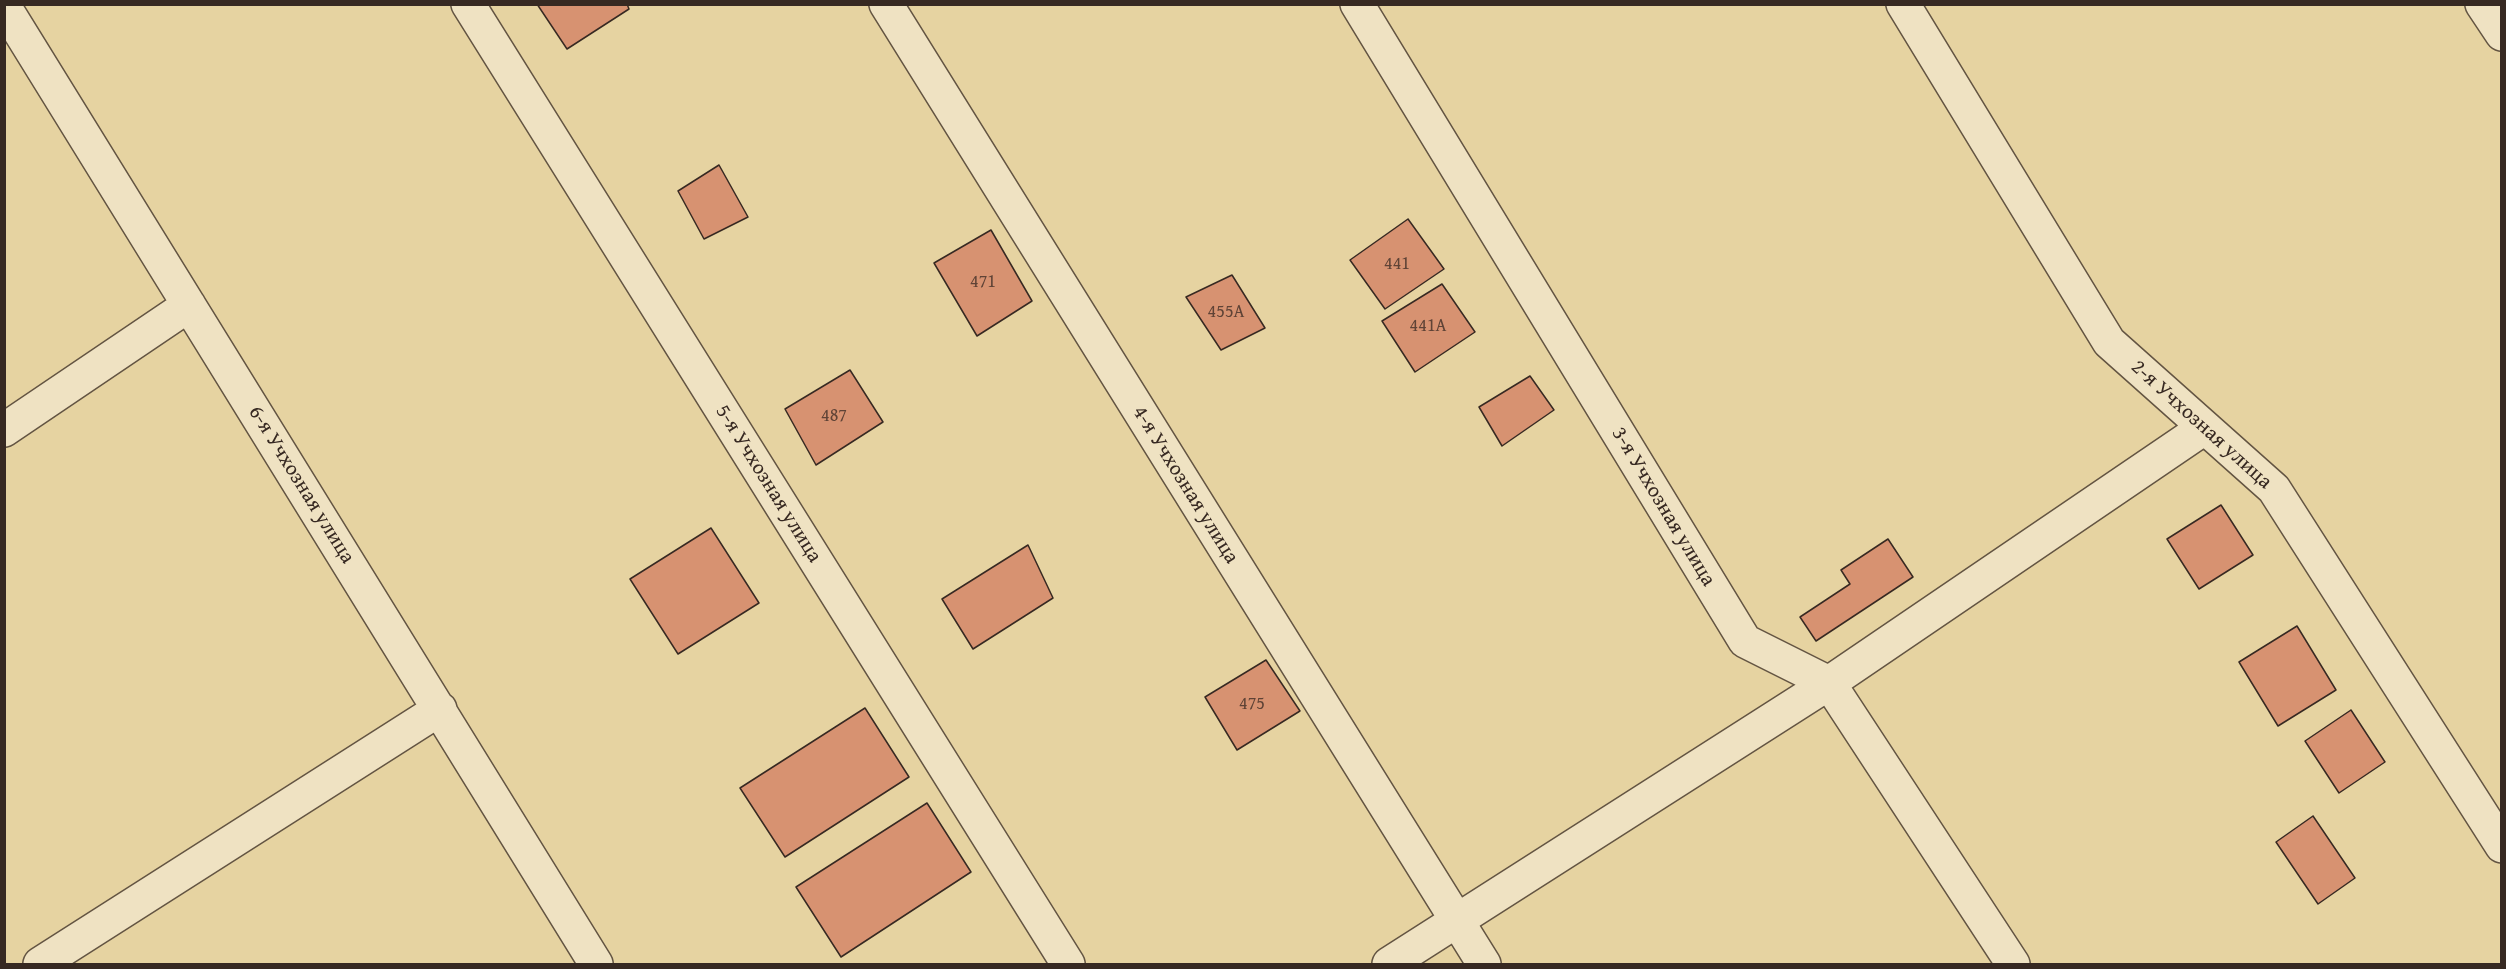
<!DOCTYPE html>
<html>
<head>
<meta charset="utf-8">
<style>
	body { margin:0 }
	#map { position:relative; width:2506px; height:969px; overflow:hidden; background:#e6d3a1; font-family:"Gentium Book Plus",serif }
	canvas { display:block }
	.frame { position:absolute; inset:0; border:6px solid #372922; pointer-events:none }
</style>
</head>
<body>
<div id="map">
<canvas width="2506" height="969"></canvas>
<div class="frame"></div>
</div>
<script>
const g = document.querySelector('canvas').getContext('2d');
g.lineJoin = 'round';
function fill(path, color) {
  g.fillStyle = color;
  g.fill(path, 'evenodd');
}
function toPath(rows) {
  const path = new Path2D();
  for (const r of rows) {
    path.moveTo(r[0], r[1]);
    for (let i = 2; i < r.length; i += 2) path.lineTo(r[i], r[i + 1]);
  }
  return path;
}
function trace(path, color, width, dash) {
  g.strokeStyle = color;
  g.lineWidth = width;
  g.lineCap = dash ? 'butt' : 'round';
  g.setLineDash(dash || []);
  g.stroke(path);
}
function drawText(font, color, halo, rows, align = 'center') {
  g.font = font + ' "Gentium Book Plus",serif';
  g.lineWidth = 5;
  g.setLineDash([]);
  g.textBaseline = 'middle';
  g.strokeStyle = halo;
  g.fillStyle = color;
  for (const [text, x, y, turn = 0] of rows) {
    g.save();
    g.translate(x, y);
    g.rotate((+turn || 0) * Math.PI / 180);
    g.textAlign = isNaN(turn) ? turn : align;
    if (halo) g.strokeText(text, 0, 0);
    g.fillText(text, 0, 0);
    g.restore();
  }
}
const building = toPath([
	[537,4,627,4,629,9,567,49,537,4],
	[719,165,748,217,704,239,678,191,719,165],
	[1408,219,1444,269,1385,309,1350,260,1408,219],
	[991,230,1032,301,977,336,934,263,991,230],
	[1232,275,1265,328,1221,350,1186,297,1232,275],
	[1442,284,1475,332,1415,372,1382,321,1442,284],
	[850,370,883,422,816,465,785,409,850,370],
	[1530,376,1554,410,1502,446,1479,407,1530,376],
	[2221,505,2253,555,2199,589,2167,539,2221,505],
	[711,528,759,603,678,654,630,579,711,528],
	[1888,539,1913,577,1816,641,1800,617,1850,584,1841,570,1888,539],
	[1028,545,1053,598,973,649,942,599,1028,545],
	[2297,626,2336,690,2278,726,2239,662,2297,626],
	[1266,660,1300,711,1237,750,1205,697,1266,660],
	[865,708,909,777,785,857,740,788,865,708],
	[2351,710,2385,762,2339,793,2305,741,2351,710],
	[927,803,971,872,841,957,796,887,927,803],
	[2313,816,2355,878,2318,904,2276,842,2313,816]
]);
fill(building, '#d79271');
trace(building, '#372922', 1.5);
const minor = toPath([
	[468,4,1068,964],
	[886,4,1484,964],
	[1357,4,1745,641,1829,683,2013,964],
	[1903,4,2109,342,2274,489,2502,846],
	[2482,4,2502,34],
	[4,6,596,964],
	[4,430,189,305],
	[40,964,440,709],
	[1389,964,1829,683,2204,428]
]);
trace(minor, '#635442', 36);
trace(minor, '#efe2c2', 33);
drawText('18px', '#5f4336', null, [
	["441",1397,264],
	["471",983,282],
	["455А",1226,312],
	["441А",1428,326],
	["487",834,416],
	["475",1252,704]
]);
drawText('21px', '#372922', '#efe2c2', [
	["2-я Учхозная улица",2201,425,42],
	["5-я Учхозная улица",768,484,58],
	["6-я Учхозная улица",301,485,58],
	["4-я Учхозная улица",1185,485,58],
	["3-я Учхозная улица",1663,507,59]
]);
</script>
</body>
</html>
